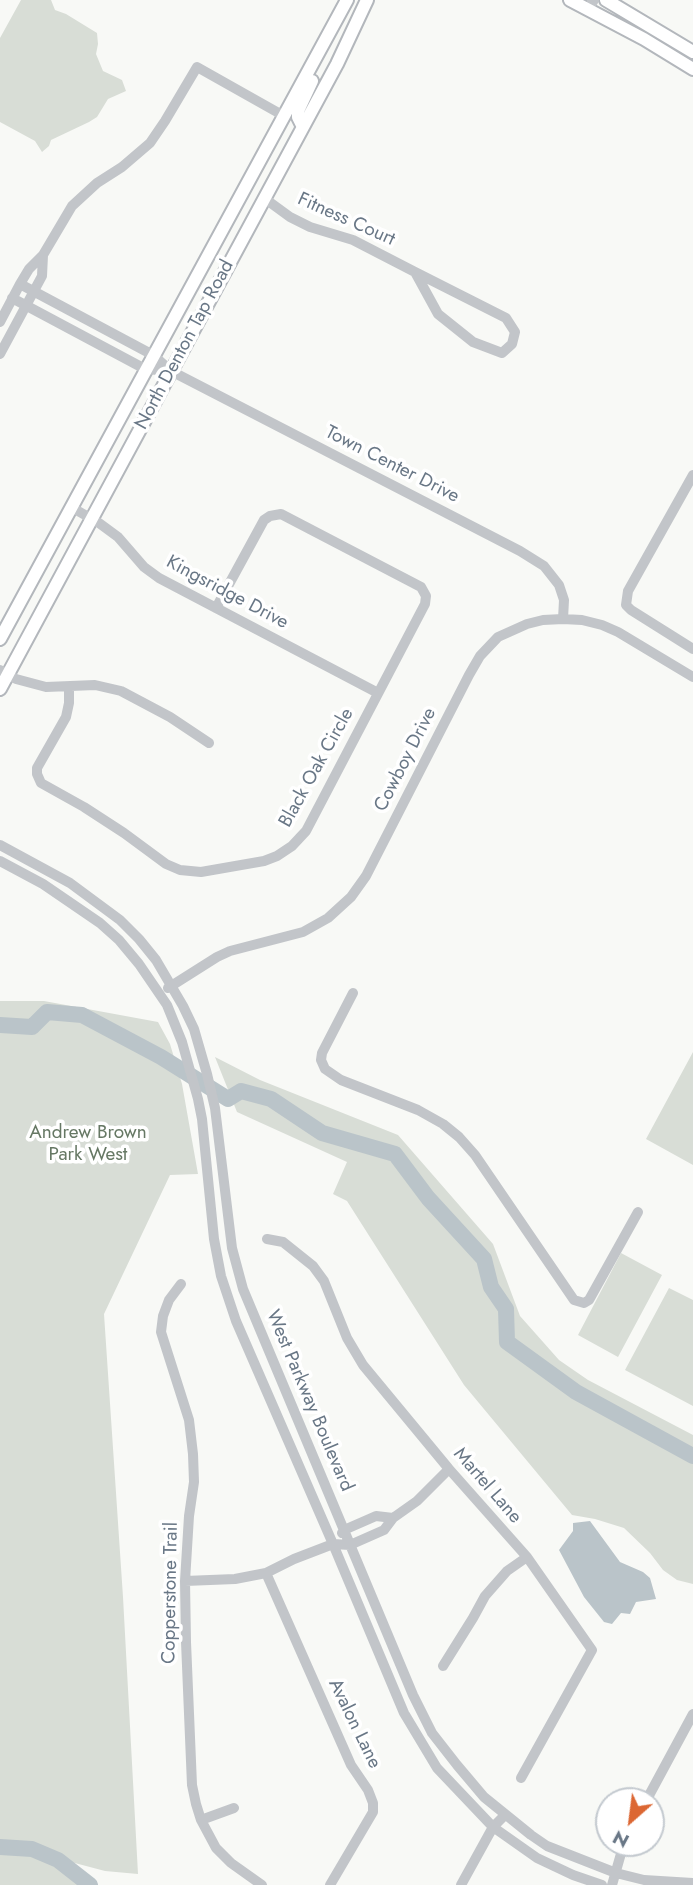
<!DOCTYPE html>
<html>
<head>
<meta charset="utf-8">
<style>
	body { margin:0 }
	#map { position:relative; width:693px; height:1885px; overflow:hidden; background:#f8f9f6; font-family:Jost,sans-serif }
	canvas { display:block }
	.north { position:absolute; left:595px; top:1787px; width:70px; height:70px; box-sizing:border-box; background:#fff; border:2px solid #c3c9cf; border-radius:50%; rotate:208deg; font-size:19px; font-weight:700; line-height:28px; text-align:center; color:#697786 }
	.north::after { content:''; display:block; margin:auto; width:24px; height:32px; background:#dc6733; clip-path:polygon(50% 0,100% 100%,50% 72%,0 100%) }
</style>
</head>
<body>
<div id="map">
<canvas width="693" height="1885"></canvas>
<div class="north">N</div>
</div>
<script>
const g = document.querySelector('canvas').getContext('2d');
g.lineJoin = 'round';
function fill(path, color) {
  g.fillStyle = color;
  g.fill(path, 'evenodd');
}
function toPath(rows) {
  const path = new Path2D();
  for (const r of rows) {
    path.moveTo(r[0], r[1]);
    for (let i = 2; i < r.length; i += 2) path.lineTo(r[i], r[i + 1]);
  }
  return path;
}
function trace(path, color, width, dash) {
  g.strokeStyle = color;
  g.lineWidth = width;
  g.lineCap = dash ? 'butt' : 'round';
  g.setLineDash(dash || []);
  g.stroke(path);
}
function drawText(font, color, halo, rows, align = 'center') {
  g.font = font + ' Jost,sans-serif';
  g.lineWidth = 7;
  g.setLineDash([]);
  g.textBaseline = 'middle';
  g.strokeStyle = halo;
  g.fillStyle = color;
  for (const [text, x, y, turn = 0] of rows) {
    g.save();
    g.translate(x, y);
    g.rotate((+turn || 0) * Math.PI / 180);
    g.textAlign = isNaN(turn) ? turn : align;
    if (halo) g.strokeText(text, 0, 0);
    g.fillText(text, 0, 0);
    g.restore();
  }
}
fill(toPath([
	[21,0,51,0,55,10,66,14,97,33,98,44,96,54,103,71,122,80,126,91,108,99,97,117,89,122,51,140,49,146,42,152,35,141,0,122,0,38],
	[0,1001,44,1001,158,1022,170,1044,182,1084,198,1174,170,1175,104,1314,123,1597,138,1874,105,1871,52,1857,90,1885,0,1885,0,1847,21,1848,0,1841],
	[693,1052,693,1165,646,1139],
	[215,1057,260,1080,398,1135,493,1244,520,1316,559,1360,588,1380,693,1435,693,1584,677,1580,663,1570,650,1553,624,1528,595,1519,572,1515,464,1385,347,1201,333,1194,347,1162,237,1112],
	[621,1253,662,1275,618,1357,578,1335],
	[669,1288,693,1300,693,1406,625,1370]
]), '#d8ddd6');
fill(toPath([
	[590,1521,620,1562,643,1572,650,1578,656,1599,636,1602,630,1614,621,1613,612,1624,604,1622,584,1597,559,1550,573,1531,573,1523]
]), '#bac4c9');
trace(toPath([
	[0,1025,32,1027,47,1012,82,1015,161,1057,228,1099,241,1091,271,1099,322,1133,395,1154,428,1198,484,1259,491,1287,506,1309,507,1342,576,1392,693,1456],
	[0,1847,32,1849,58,1860,90,1885]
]), '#bac4c9', 16);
const major = toPath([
	[570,0,644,39,693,69],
	[606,0,693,52],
	[303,127,298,117,298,111,312,81],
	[0,639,347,0],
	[0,689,337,64,367,0]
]);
trace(major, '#b3b7bc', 16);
trace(toPath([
	[588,9,594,0],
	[264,198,290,217,310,227,353,240,415,272,506,318,515,332,512,344,502,353,473,342,438,314,415,272],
	[20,284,153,355,171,371,520,551,544,566,559,585,564,600,563,619],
	[12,298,145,369,171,371],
	[0,322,20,284,29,269,43,255,72,206,97,183,122,167,150,143,165,121,197,67,284,116],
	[0,354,42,276,43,255],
	[693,475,628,591,626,605,631,610,693,649],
	[71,507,99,523,118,537,144,567,159,578,378,693],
	[0,670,16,679,46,687,95,685,121,691,170,717,209,743],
	[69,688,69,703,66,717,37,768,37,774,41,783,84,807,124,833,166,864,180,870,201,872,264,861,277,856,292,846,306,831,425,604,426,596,421,587,281,514,270,516,264,520,216,608],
	[0,845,70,883,120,920,139,939,156,960,183,1006,194,1029,207,1074,215,1108,232,1248,243,1289,413,1695,432,1733,457,1765,484,1797,531,1835,547,1846,616,1873,644,1880,693,1883],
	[0,861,43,884,100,923,119,940,139,964,167,1005,182,1042,198,1099,202,1119,214,1239,221,1276,236,1321,333,1544,404,1713,437,1768,493,1827,537,1858,573,1875,602,1885],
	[168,988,217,957,230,951,303,932,328,918,351,897,366,876,469,675,480,656,498,637,527,624,543,620,563,619,582,620,602,625,618,632,693,677],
	[353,993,322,1053,321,1060,325,1069,341,1080,418,1110,443,1124,459,1137,475,1155,574,1300,584,1303,589,1300,638,1212],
	[267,1239,283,1242,313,1266,324,1281,347,1338,363,1365,449,1469,527,1557,592,1650,521,1778],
	[181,1284,169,1300,163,1316,161,1332,189,1420,193,1454,194,1482,189,1516,185,1581,186,1642,192,1785,196,1804,201,1820,216,1848,231,1863,262,1885],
	[342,1533,344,1530,376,1516,393,1518],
	[266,1573,351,1765,368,1790,373,1803,373,1812,330,1885],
	[185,1581,235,1579,266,1573,294,1559,333,1544,350,1545,384,1530,393,1518,417,1501,449,1469],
	[443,1666,473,1618,485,1596,507,1571,527,1557],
	[646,1801,693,1714],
	[201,1820,234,1808],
	[461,1885,493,1827,505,1815],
	[612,1885,624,1843]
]), '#c2c5c9', 10);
trace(major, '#fff', 12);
drawText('19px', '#697786', '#fff', [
	["Fitness Court",346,220,24],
	["North Denton Tap Road",185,345,-62],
	["Town Center Drive",392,465,27],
	["Kingsridge Drive",227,593,28],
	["Cowboy Drive",406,760,-63],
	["Black Oak Circle",317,768,-61],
	["West Parkway Boulevard",309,1401,67],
	["Martel Lane",487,1486,49],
	["Copperstone Trail",171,1593,-89],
	["Avalon Lane",354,1724,64]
]);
drawText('19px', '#667864', '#fff', [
	["Andrew Brown",88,1133],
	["Park West",88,1155]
]);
</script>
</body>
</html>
